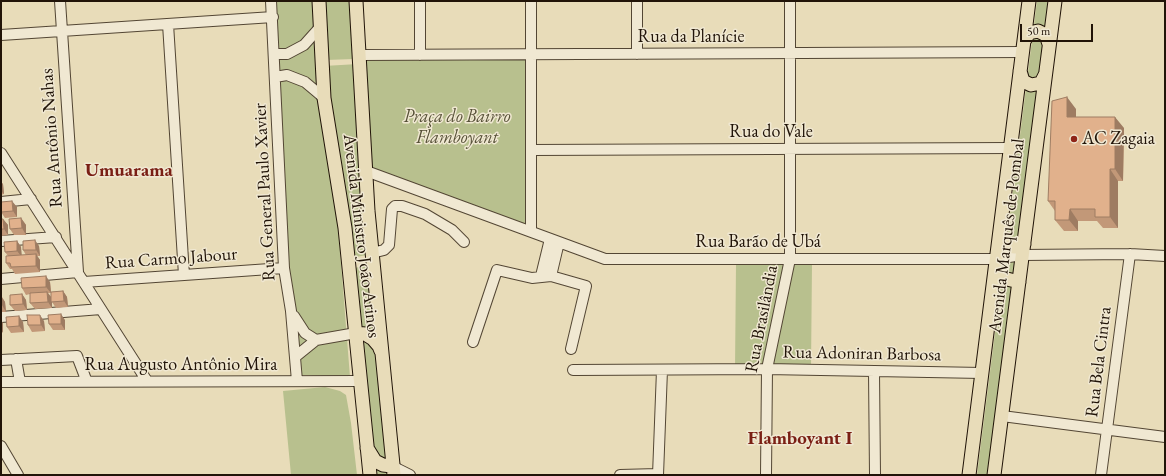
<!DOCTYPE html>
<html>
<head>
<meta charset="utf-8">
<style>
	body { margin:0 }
	#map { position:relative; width:1166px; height:476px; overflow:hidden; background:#e8dcb9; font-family:"EB Garamond",serif }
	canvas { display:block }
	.frame { position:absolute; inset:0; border:2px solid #211408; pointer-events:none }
	.scale { position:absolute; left:1020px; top:24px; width:73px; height:18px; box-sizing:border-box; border:2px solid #211408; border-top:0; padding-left:5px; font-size:12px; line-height:14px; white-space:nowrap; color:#211408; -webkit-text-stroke:3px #f0e8d2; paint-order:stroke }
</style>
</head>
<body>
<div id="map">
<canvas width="1166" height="476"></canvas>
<div class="frame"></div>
<div class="scale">50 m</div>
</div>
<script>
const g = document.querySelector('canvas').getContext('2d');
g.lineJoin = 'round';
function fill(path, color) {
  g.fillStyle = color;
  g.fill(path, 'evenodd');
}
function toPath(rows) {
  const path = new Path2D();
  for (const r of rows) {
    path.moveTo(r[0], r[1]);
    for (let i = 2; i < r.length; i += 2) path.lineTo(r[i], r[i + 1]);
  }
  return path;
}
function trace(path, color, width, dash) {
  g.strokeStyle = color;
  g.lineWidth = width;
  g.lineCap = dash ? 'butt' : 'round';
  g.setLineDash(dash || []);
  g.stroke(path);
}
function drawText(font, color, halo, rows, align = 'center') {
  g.font = font + ' "EB Garamond",serif';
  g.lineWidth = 3;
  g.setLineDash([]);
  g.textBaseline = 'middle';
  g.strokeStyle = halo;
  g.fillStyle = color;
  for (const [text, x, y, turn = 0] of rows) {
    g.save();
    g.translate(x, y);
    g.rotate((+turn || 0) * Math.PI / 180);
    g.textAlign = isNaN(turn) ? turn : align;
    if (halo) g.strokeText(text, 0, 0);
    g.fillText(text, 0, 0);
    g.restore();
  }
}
fill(toPath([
	[276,1,314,1,338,225,350,377,300,375,289,263],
	[324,1,350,1,354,59,326,60],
	[1037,1,1050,1,990,475,977,475],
	[531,54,531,232,366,171,359,55],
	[358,64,367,255,350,258,324,66],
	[790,263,812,264,811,368,735,369,736,265],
	[369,264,391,475,372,475,352,269],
	[325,387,340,391,346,395,351,423,357,475,291,475,283,391]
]), '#b8c08e');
const minor = toPath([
	[271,1,284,268,291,311,297,381],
	[420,1,420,55],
	[531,1,531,232],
	[637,1,637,54],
	[168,24,184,275],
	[1,35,273,17],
	[275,54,287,54,304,45,321,26],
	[359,55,1023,52],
	[275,77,287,75,305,82,324,98],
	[531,150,1011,148],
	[1,153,147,381],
	[366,171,605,259,996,259,1022,255,1130,254,1165,256],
	[1,202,31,199],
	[1,241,56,237],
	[559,242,551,276,586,286,571,349],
	[372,253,384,250,389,245,392,209,395,206,402,206,425,214,452,230,464,242],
	[541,276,550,239],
	[1,279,78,272,60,1],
	[84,282,284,268],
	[294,316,305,333,316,340],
	[1,317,101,309],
	[473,342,497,270,532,278,551,276],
	[295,357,316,340,356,333],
	[16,359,20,382],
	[1,360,77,356,87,382],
	[573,370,767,369,982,373],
	[874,372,875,475],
	[1,382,361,381],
	[1002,416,1165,437],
	[1,446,18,475],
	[392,466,410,475],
	[620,475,658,474],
	[658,475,662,370],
	[766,475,767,369,790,259,790,1],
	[1101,475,1130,254]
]);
const major = toPath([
	[319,1,324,98,345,228,370,475],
	[356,1,368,211,394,475],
	[1024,41,1029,33,1038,31,1046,35,1049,44],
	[1020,71,1023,81,1031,85,1041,83,1045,75],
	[999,242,1007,246,1015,247,1024,244],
	[994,280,1003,278,1019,282],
	[356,333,365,334,373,339,379,346,381,351],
	[367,448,375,461,383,465,392,466],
	[969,475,1029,1],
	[994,475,1055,1]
]);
trace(minor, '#534634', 12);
trace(major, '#211408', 15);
trace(minor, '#f0e8d2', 10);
trace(major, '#e8dcb9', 13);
fill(toPath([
	[1076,109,1076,117,1124,128,1123,181,1118,181,1118,228,1103,228,1097,221,1078,221,1078,231,1064,231,1055,220,1055,211,1048,201],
	[1,182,3,184,4,194,1,195],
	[1,202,17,207,17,217,5,218,1,212],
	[21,218,26,225,26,235,14,235,10,229],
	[1,219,3,219,8,225,8,235,1,236],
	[17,241,21,247,21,255,26,255,23,250,39,246,40,256,37,256,40,260,40,272,15,274,12,269,10,269,6,263,8,256,5,252],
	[50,282,51,292,63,291,67,297,68,307,56,308,52,302,52,308,35,309,30,303,30,294,26,295,22,288],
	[48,293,51,293,51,297],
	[1,284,2,297,5,302,6,312,1,312],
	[22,294,26,300,27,310,15,311,10,305],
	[65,320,65,330,53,330,49,324],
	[44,321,45,331,32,332,28,325],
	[23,322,24,332,11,333,7,327]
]), '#c29878');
fill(toPath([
	[1067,97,1076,109,1076,128,1067,117],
	[1115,117,1124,128,1123,181,1115,169],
	[1110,169,1118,181,1118,228,1110,217],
	[1,182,3,184,4,194,1,191],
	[12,201,17,207,17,217,13,211],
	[1070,209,1078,221,1078,231,1069,220],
	[21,218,26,225,26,235,22,228],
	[3,219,8,225,8,235,4,229],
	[35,240,39,246,40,256,36,250],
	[17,241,21,247,22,257,17,251],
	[36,254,40,260,40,272,36,266],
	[46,276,50,282,51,293,46,287],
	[1,284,2,285,2,297,1,295],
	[63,291,67,297,68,307,64,301],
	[47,292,52,298,52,308,48,302],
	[22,294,26,300,27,310,23,304],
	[1,296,5,302,6,312,2,305],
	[61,314,65,320,65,330,61,324],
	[40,315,44,321,45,331,41,325],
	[19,316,23,322,24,332,19,326],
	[1,321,3,323,3,333,1,330]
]), '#9e7c62');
const building = toPath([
	[1067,97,1067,117,1115,117,1115,169,1110,169,1110,217,1095,217,1095,209,1070,209,1069,220,1055,220,1055,201,1048,201,1052,101,1067,97],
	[12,201,13,211,1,212,1,202,12,201],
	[21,218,22,228,10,229,9,219,21,218],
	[1,219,3,219,4,229,1,229,1,219],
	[35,240,36,250,23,250,23,241,35,240],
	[17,241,17,251,5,252,4,242,17,241],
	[36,254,36,266,11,267,10,263,6,263,6,256,36,254],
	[46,276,46,287,22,288,21,278,46,276],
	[63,291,64,301,51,302,51,292,63,291],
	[47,292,48,302,30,303,30,293,47,292],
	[22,294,23,304,10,305,10,295,22,294],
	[61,314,61,324,49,324,48,315,61,314],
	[27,315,40,315,41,325,28,325,27,315],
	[19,316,19,326,7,327,6,317,19,316]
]);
fill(building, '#e1b18c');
trace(building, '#9e7c62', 1);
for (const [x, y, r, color] of [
	[1074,139,4,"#8f2418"]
]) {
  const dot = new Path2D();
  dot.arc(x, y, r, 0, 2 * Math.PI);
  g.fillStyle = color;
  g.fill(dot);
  trace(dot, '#f0e8d2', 1.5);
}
drawText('18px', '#211408', '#f0e8d2', [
	["Rua da Planície",691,37],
	["Rua do Vale",771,132],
	["Rua Antônio Nahas",52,138,-94],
	["Rua General Paulo Xavier",265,192,-93],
	["Avenida Ministro João Arinos",361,236,83],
	["Avenida Marquês de Pombal",1007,236,-83],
	["Rua Barão de Ubá",758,242],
	["Rua Carmo Jabour",171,259,-4],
	["Rua Brasilândia",762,319,-79],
	["Rua Adoniran Barbosa",862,354,1],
	["Rua Bela Cintra",1099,362,-83],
	["Rua Augusto Antônio Mira",181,365]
]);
drawText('italic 18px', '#565037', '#f0e8d2', [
	["Praça do Bairro",457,117],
	["Flamboyant",457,138]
]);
drawText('18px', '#211408', '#f0e8d2', [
	["AC Zagaia",1082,139]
], 'left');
drawText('bold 19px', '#7a1f14', '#f0e8d2', [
	["Umuarama",129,171],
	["Flamboyant I",800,439]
]);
</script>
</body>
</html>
